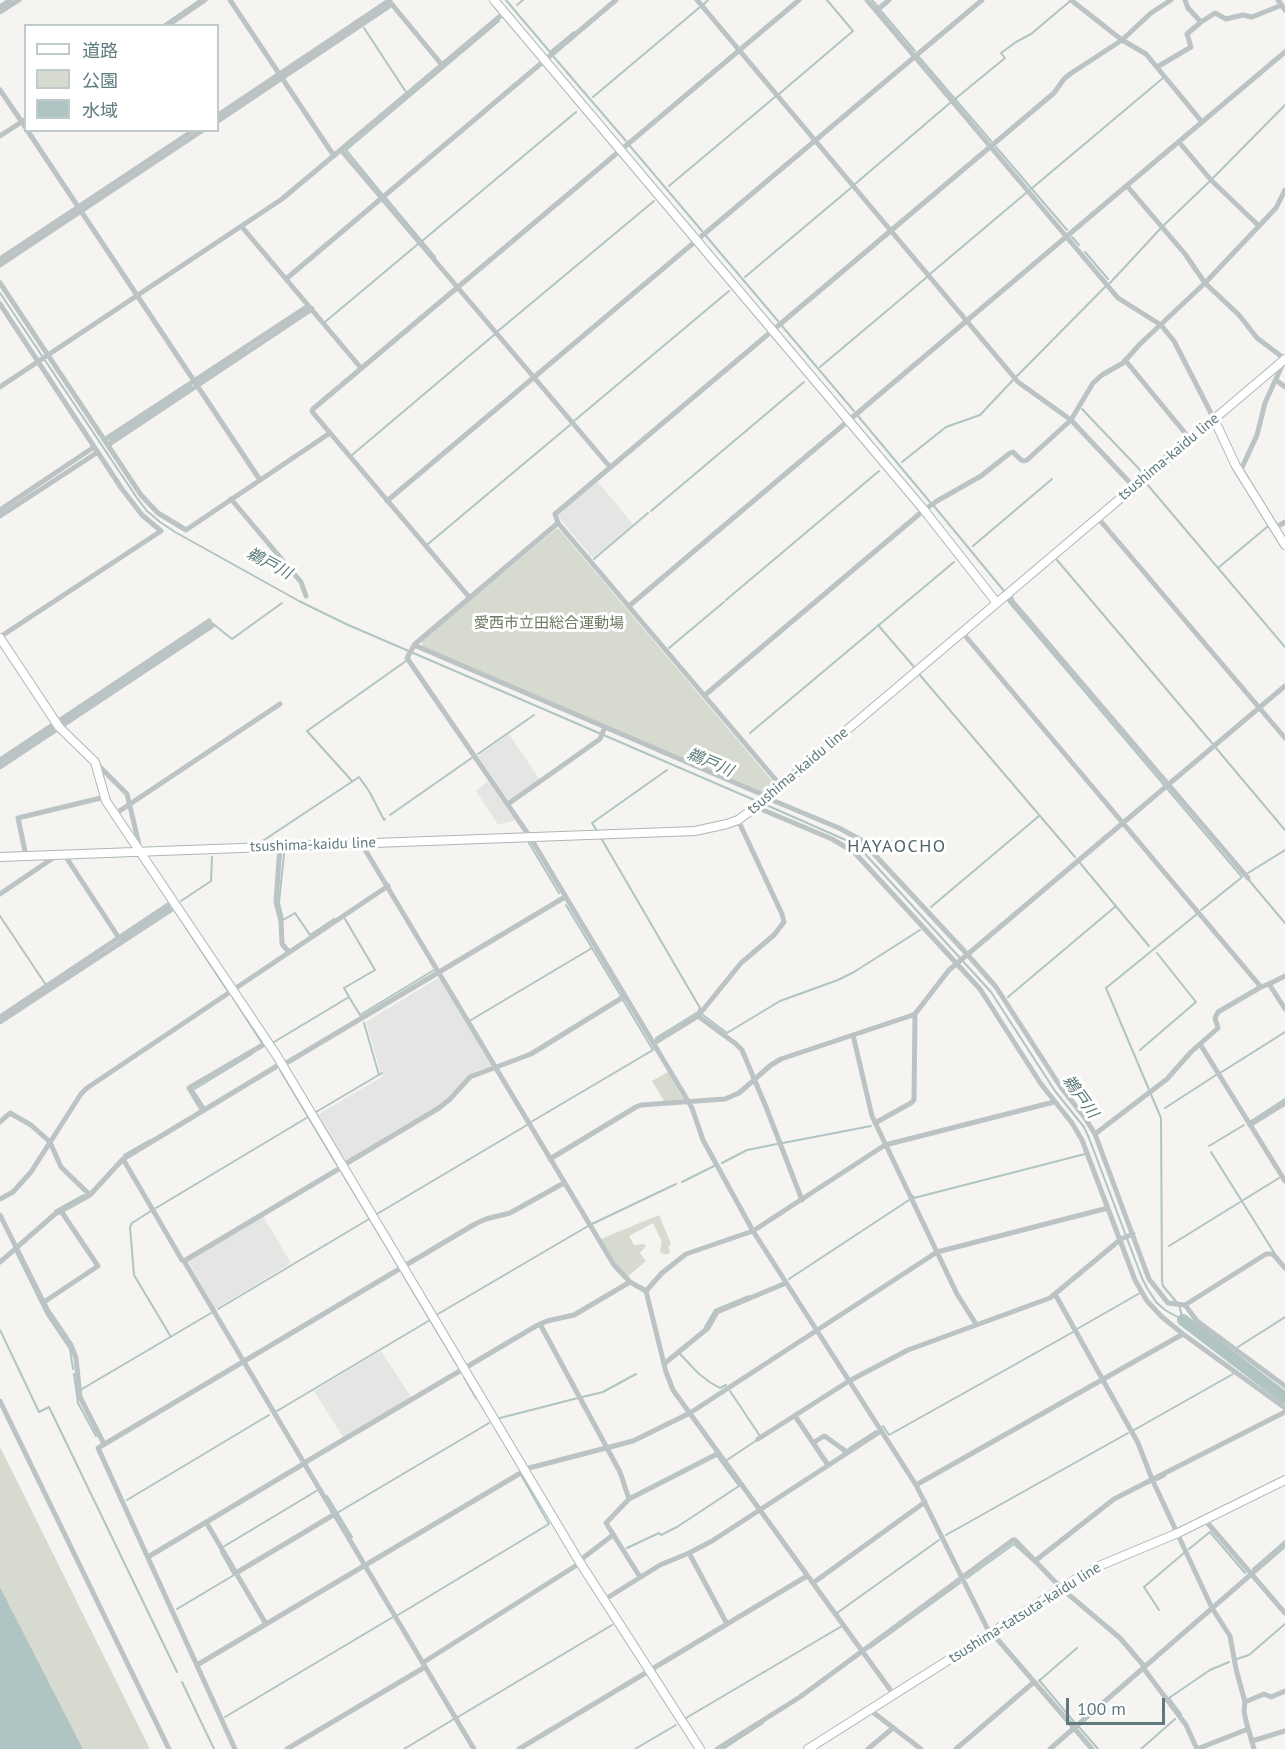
<!DOCTYPE html>
<html>
<head>
<meta charset="utf-8">
<style>
	body { margin:0 }
	#map { position:relative; width:1285px; height:1749px; overflow:hidden; background:#f5f4f1; font-family:"PT Sans","Noto Sans JP",sans-serif }
	canvas { display:block }
	.legend { position:absolute; left:24px; top:24px; width:195px; height:108px; box-sizing:border-box; background:#fff; border:2px solid #bfcacb; margin:0; padding:8px 10px; list-style:none; font-size:18px; color:#5e7a7d }
	.legend li { display:flex; align-items:center; gap:12px; height:30px }
	.legend b { width:30px; border:2px solid #bfcacb }
	.scale { position:absolute; left:1066px; top:1698px; width:99px; height:27px; box-sizing:border-box; border:3px solid #5e7a7d; border-top:0; padding-left:8px; font-size:18px; line-height:21px; white-space:nowrap; color:#5e7a7d; -webkit-text-stroke:4px #fff; paint-order:stroke }
</style>
</head>
<body>
<div id="map">
<canvas width="1285" height="1749"></canvas>
<ul class="legend">
<li><b style="height:8px;background:#fff"></b>道路</li>
<li><b style="height:16px;background:#d6dacf"></b>公園</li>
<li><b style="height:16px;background:#b0c5c3"></b>水域</li>
</ul>
<div class="scale">100 m</div>
</div>
<script>
const g = document.querySelector('canvas').getContext('2d');
g.lineJoin = 'round';
function fill(path, color) {
  g.fillStyle = color;
  g.fill(path, 'evenodd');
}
function toPath(rows) {
  const path = new Path2D();
  for (const r of rows) {
    path.moveTo(r[0], r[1]);
    for (let i = 2; i < r.length; i += 2) path.lineTo(r[i], r[i + 1]);
  }
  return path;
}
function trace(path, color, width, dash) {
  g.strokeStyle = color;
  g.lineWidth = width;
  g.lineCap = dash ? 'butt' : 'round';
  g.setLineDash(dash || []);
  g.stroke(path);
}
function drawText(font, color, halo, rows, align = 'center') {
  g.font = font + ' "PT Sans","Noto Sans JP",sans-serif';
  g.lineWidth = 6;
  g.setLineDash([]);
  g.textBaseline = 'middle';
  g.strokeStyle = halo;
  g.fillStyle = color;
  for (const [text, x, y, turn = 0] of rows) {
    g.save();
    g.translate(x, y);
    g.rotate((+turn || 0) * Math.PI / 180);
    g.textAlign = isNaN(turn) ? turn : align;
    if (halo) g.strokeText(text, 0, 0);
    g.fillText(text, 0, 0);
    g.restore();
  }
}
fill(toPath([
	[596,480,633,524,593,558,560,519,558,515,561,510],
	[509,734,540,780,509,801,478,756],
	[488,781,515,820,498,825,476,791],
	[438,978,442,979,492,1066,466,1077,444,1102,345,1162,317,1115,382,1077,366,1022],
	[263,1216,291,1263,215,1309,188,1261],
	[381,1351,411,1397,343,1437,314,1391]
]), '#e5e5e4');
fill(toPath([
	[556,529,559,529,774,783,764,793,423,647,421,641],
	[668,1072,684,1100,664,1101,652,1081],
	[659,1215,671,1244,668,1247,670,1251,669,1254,664,1254,660,1252,662,1242,653,1223,629,1236,634,1245,644,1244,646,1246,640,1253,646,1261,627,1277,615,1264,601,1239],
	[0,1447,150,1749,83,1749,0,1587]
]), '#d6dacf');
fill(toPath([
	[0,1587,83,1749,0,1749]
]), '#b0c5c3');
trace(toPath([
	[506,0,550,52,574,32],
	[872,0,878,7],
	[704,4,708,0],
	[517,5,523,0],
	[881,11,915,51],
	[162,26,200,0],
	[364,28,406,92],
	[553,56,626,141],
	[919,57,991,141],
	[779,94,853,31,827,0],
	[593,97,700,7],
	[955,99,1005,58,1001,53,1016,42,1031,34,1069,2],
	[25,117,26,116],
	[630,146,702,231],
	[996,147,1067,230],
	[1213,178,1285,105],
	[855,184,950,103],
	[669,186,775,97],
	[1031,189,1163,78],
	[382,194,346,150,499,21],
	[385,197,435,257],
	[1164,225,1209,182],
	[706,236,778,321],
	[1072,237,1079,245],
	[422,241,576,112],
	[1085,252,1108,279],
	[930,274,1026,193],
	[745,277,852,187],
	[1110,283,1161,228],
	[0,293,137,498,147,511,160,522,175,532,299,601,346,624,759,802],
	[325,322,418,244],
	[782,326,854,411],
	[498,331,654,201],
	[820,367,927,277],
	[1017,376,1105,287],
	[198,381,245,350],
	[1082,409,1142,472],
	[858,416,930,502],
	[574,421,729,291],
	[110,440,191,386],
	[352,455,494,335],
	[902,462,946,427,980,415,1013,380],
	[1146,483,1285,647],
	[934,506,1004,591],
	[651,511,804,382],
	[428,544,570,425],
	[973,546,1052,479],
	[594,559,648,513],
	[1057,560,1212,743],
	[1218,568,1267,527],
	[1007,598,1009,602,1242,877],
	[726,600,879,471],
	[878,625,915,668],
	[669,648,724,602],
	[919,674,1075,857],
	[62,722,212,623,232,639,282,603],
	[750,733,954,562],
	[1216,748,1285,830],
	[478,754,534,715],
	[0,763,53,728],
	[352,781,307,731,406,661],
	[764,804,857,845,991,992,1055,1091,1084,1127,1089,1138,1142,1278,1147,1288,1156,1302,1165,1310,1183,1320],
	[390,815,473,757],
	[597,831,592,823,667,770],
	[601,838,700,1008,698,1012,656,1038],
	[261,842,359,777,369,791,384,820,385,819],
	[529,843,559,893],
	[284,854,279,903,283,920,295,913,310,935,334,919],
	[1080,863,1149,946],
	[1248,873,1285,850],
	[1248,879,1285,923],
	[181,901,211,881,212,857],
	[566,905,621,996],
	[931,907,1039,816],
	[1201,910,1241,878],
	[175,911,227,990],
	[0,916,46,985],
	[120,940,170,907],
	[349,997,360,1015,434,970],
	[1008,997,1116,906],
	[233,998,262,1043],
	[703,1015,727,1033,780,1001,838,980,854,972,920,930],
	[471,1020,592,948],
	[364,1023,379,1075],
	[274,1042,349,997,344,988,375,970,345,919],
	[1140,1050,1196,1002,1157,953],
	[280,1070,337,1165],
	[1220,1073,1285,1032],
	[204,1107,193,1090,252,1054],
	[1165,1108,1216,1075],
	[316,1112,382,1073],
	[1251,1121,1285,1099],
	[531,1122,653,1050,623,1000],
	[783,1143,871,1126],
	[1209,1146,1244,1125],
	[1211,1152,1275,1254],
	[124,1155,150,1140],
	[722,1163,747,1150,777,1144],
	[342,1173,398,1266],
	[682,1182,714,1166],
	[913,1196,914,1198,1085,1154],
	[156,1208,308,1117],
	[55,1211,84,1195],
	[151,1211,132,1223,130,1227,134,1275,171,1337],
	[377,1214,527,1125],
	[592,1224,676,1184],
	[1169,1246,1279,1178],
	[15,1250,47,1315,70,1349,73,1369],
	[402,1273,457,1365],
	[789,1279,909,1200],
	[218,1309,369,1219],
	[438,1314,588,1226],
	[1183,1320,1179,1305,1163,1286,1162,1281,1161,1118,1106,988,1197,914],
	[705,1327,715,1310,749,1296],
	[1077,1329,1140,1293],
	[0,1330,39,1412,49,1407,177,1672],
	[1238,1347,1285,1317],
	[680,1354,699,1374,711,1383,720,1388,726,1385],
	[1240,1368,1242,1367],
	[74,1374,78,1403,96,1436],
	[464,1377,476,1398],
	[82,1389,211,1313],
	[730,1391,760,1436],
	[582,1397,603,1392,636,1374],
	[277,1411,430,1320],
	[500,1418,578,1398],
	[883,1426,889,1435,1073,1332],
	[1134,1430,1233,1374],
	[848,1449,876,1431],
	[727,1460,757,1440],
	[1157,1480,1165,1476],
	[327,1496,352,1537],
	[127,1500,269,1415],
	[337,1513,489,1423],
	[946,1535,1128,1433],
	[223,1547,318,1490],
	[627,1548,659,1533,661,1535,677,1527,739,1486,717,1456],
	[1189,1549,1210,1532,1245,1573],
	[1253,1569,1285,1541],
	[967,1578,1014,1544,1035,1563],
	[177,1609,234,1575,221,1552],
	[1159,1610,1144,1587,1184,1553],
	[838,1614,837,1613,939,1540],
	[398,1615,549,1524,521,1475],
	[870,1648,960,1583],
	[1237,1659,1249,1655,1285,1624],
	[1040,1680,1077,1648],
	[1039,1681,1039,1680,1075,1723],
	[182,1682,214,1749],
	[1181,1714,1169,1698,1210,1670,1229,1662],
	[225,1717,393,1617],
	[458,1717,612,1625],
	[686,1718,842,1626],
	[1079,1727,1098,1749],
	[404,1749,454,1719],
	[635,1749,676,1725],
	[723,1749,763,1723],
	[1141,1749,1175,1719]
]), '#b0c5c3', 2);
trace(toPath([
	[1183,1320,1285,1398]
]), '#b0c5c3', 12);
const secondary = toPath([
	[494,0,924,510,997,603],
	[1214,419,1236,466,1285,545],
	[0,638,59,727,95,762,106,801,277,1056,579,1561,700,1749],
	[0,857,695,831,727,824,738,820,756,807,1285,359],
	[808,1749,1081,1576,1099,1566,1178,1533,1285,1480]
]);
trace(secondary, '#adb7b9', 10);
trace(toPath([
	[230,0,334,156],
	[697,0,1018,382,1071,420,1134,487],
	[867,0,1118,298,1161,325,1174,341,1214,419],
	[1071,0,1122,40,1146,54,1202,122],
	[1185,0,1188,8,1201,22],
	[1278,0,1285,10],
	[390,2,442,65],
	[0,7,10,0],
	[876,11,889,0],
	[0,12,19,0],
	[167,26,205,0],
	[1157,67,1191,47,1187,34,1201,22,1215,13,1226,19,1243,15,1252,17,1282,5],
	[0,90,26,128],
	[218,115,390,0],
	[218,121,391,5],
	[27,130,260,480],
	[0,136,26,119],
	[1179,142,1211,180,1259,226],
	[341,150,610,467],
	[1127,186,1185,254,1205,283,1239,315,1257,338,1285,359,1265,403,1257,435,1240,472],
	[242,227,361,368],
	[0,259,194,130],
	[0,265,203,130],
	[286,279,616,0],
	[0,283,141,495,158,513,186,530,330,433],
	[0,304,122,489,142,515,161,531,0,637],
	[1125,360,1190,439],
	[1276,380,1285,387],
	[0,387,282,199,504,13],
	[104,440,308,306],
	[108,445,312,309],
	[231,499,301,582,306,596],
	[387,501,982,0],
	[0,510,94,447],
	[0,516,98,452],
	[1098,518,1285,738],
	[558,523,415,644,407,658,530,837,688,1101,692,1108,703,1140,753,1231,916,1485,990,1634],
	[1275,528,1285,522],
	[1009,592,1012,601,1248,878],
	[470,598,314,414,312,411,313,409,799,0],
	[629,606,1285,52],
	[962,632,1261,987,1269,984,1285,1009],
	[414,645,768,797],
	[705,695,924,510,937,501,981,476,1010,453,1013,452,1021,460,1024,461,1027,460,1071,420,1093,383,1102,375,1123,363,1140,344,1205,283,1259,226,1276,208,1285,190],
	[0,760,209,621],
	[0,767,212,626],
	[100,767,127,794,139,844],
	[781,786,558,523,555,514,1054,93,1064,79,1070,74,1122,40,1151,13,1171,0],
	[767,798,839,828,861,840,967,954,996,987,1060,1086,1085,1118,1095,1134,1149,1279,1168,1303,1185,1305,1197,1321,1285,1386],
	[508,804,600,739,605,727],
	[756,807,832,839,854,852,980,989,1041,1084,1072,1123,1082,1140,1135,1280,1147,1301,1162,1317,1183,1334,1285,1408],
	[115,814,280,704],
	[361,843,614,1265,630,1282,646,1291,666,1372,673,1390,894,1695],
	[280,846,276,902,281,921,282,944,289,952],
	[64,854,119,938],
	[26,856,18,818,105,797],
	[0,894,56,856],
	[1269,984,1285,976],
	[698,1016,736,1044,742,1050,766,1107,802,1200],
	[0,1017,174,901],
	[0,1022,177,906],
	[853,1035,872,1116,957,1294,976,1324],
	[654,1043,698,1016,741,963,774,935,784,922,782,914,738,820],
	[1200,1044,1218,1028,1215,1018,1218,1012,1261,987],
	[283,1065,565,897],
	[203,1111,189,1088,268,1042],
	[0,1122,10,1113,31,1125,50,1142,61,1167,90,1195],
	[875,1123,911,1103,914,1100,915,1014],
	[1250,1125,1285,1103],
	[1095,1134,1167,1079,1191,1052,1200,1044,1285,1181],
	[123,1159,182,1260,184,1261],
	[550,1159,636,1107,641,1105,725,1099,739,1093,771,1065,781,1059,910,1016,915,1014,949,970,1285,686],
	[342,1166,439,1108,450,1099,470,1077,531,1054,625,996],
	[342,1167,184,1261,474,1749],
	[0,1199,13,1192,31,1172,81,1094,87,1088,388,886],
	[0,1215,48,1311,71,1345,76,1358,80,1397,104,1444],
	[0,1262,55,1214,61,1211],
	[646,1291,662,1273,686,1254,753,1231,885,1145,1054,1102],
	[1055,1294,1138,1443,1152,1479,1212,1608,1230,1636,1236,1669,1245,1702,1244,1711,1246,1721,1254,1749],
	[44,1302,98,1266,61,1211,90,1195,123,1159,282,1063],
	[1185,1305,1266,1254,1273,1254,1285,1268],
	[540,1324,620,1472,629,1499,606,1523,640,1577],
	[664,1364,708,1328,717,1312,786,1283],
	[0,1401,169,1749],
	[795,1416,828,1465],
	[758,1439,849,1381,908,1350,1050,1298,1121,1239,1133,1234],
	[813,1443,824,1436,826,1437,844,1450,846,1453],
	[304,1463,536,1326,547,1321,574,1315,630,1282],
	[916,1485,1183,1334],
	[629,1499,719,1453],
	[1205,1520,1285,1613],
	[206,1522,266,1624],
	[689,1553,727,1624],
	[148,1557,305,1463],
	[579,1561,613,1535],
	[1035,1561,1114,1499,1285,1412],
	[236,1573,335,1514],
	[813,1583,925,1502],
	[604,1600,660,1565,689,1553,712,1541,881,1431],
	[992,1633,1092,1749],
	[424,1662,580,1563],
	[197,1665,529,1468,633,1441,690,1413,937,1252,1108,1208],
	[1144,1669,1186,1725,1197,1749,1248,1729],
	[1245,1702,1264,1694,1271,1697,1285,1691],
	[870,1710,921,1749],
	[1252,1741,1285,1731],
	[235,1749,98,1448,475,1224,486,1219,510,1213,564,1183],
	[287,1749,425,1667],
	[519,1749,807,1576],
	[717,1749,800,1697,1013,1540,1015,1540,1062,1589,1120,1638,1144,1666],
	[868,1749,893,1728],
	[956,1749,1034,1682],
	[1050,1749,1285,1545]
]), '#bbc3c4', 5);
trace(secondary, '#fff', 8);
drawText('15px', '#5e7a7d', '#fff', [
	["tsushima-kaidu line",1169,457,-40],
	["tsushima-kaidu line",798,771,-40],
	["tsushima-kaidu line",313,845,-2],
	["tsushima-tatsuta-kaidu line",1025,1613,-32]
]);
drawText('15px', '#6e7a61', '#fff', [
	["愛西市立田総合運動場",549,624]
]);
drawText('italic 16px', '#597a78', '#fff', [
	["鵜戸川",269,564,28],
	["鵜戸川",710,763,23],
	["鵜戸川",1080,1097,54]
]);
g.letterSpacing = '1.5px';
drawText('18px', '#516568', '#fff', [
	["HAYAOCHO",897,847]
]);
g.letterSpacing = '0px';
</script>
</body>
</html>
